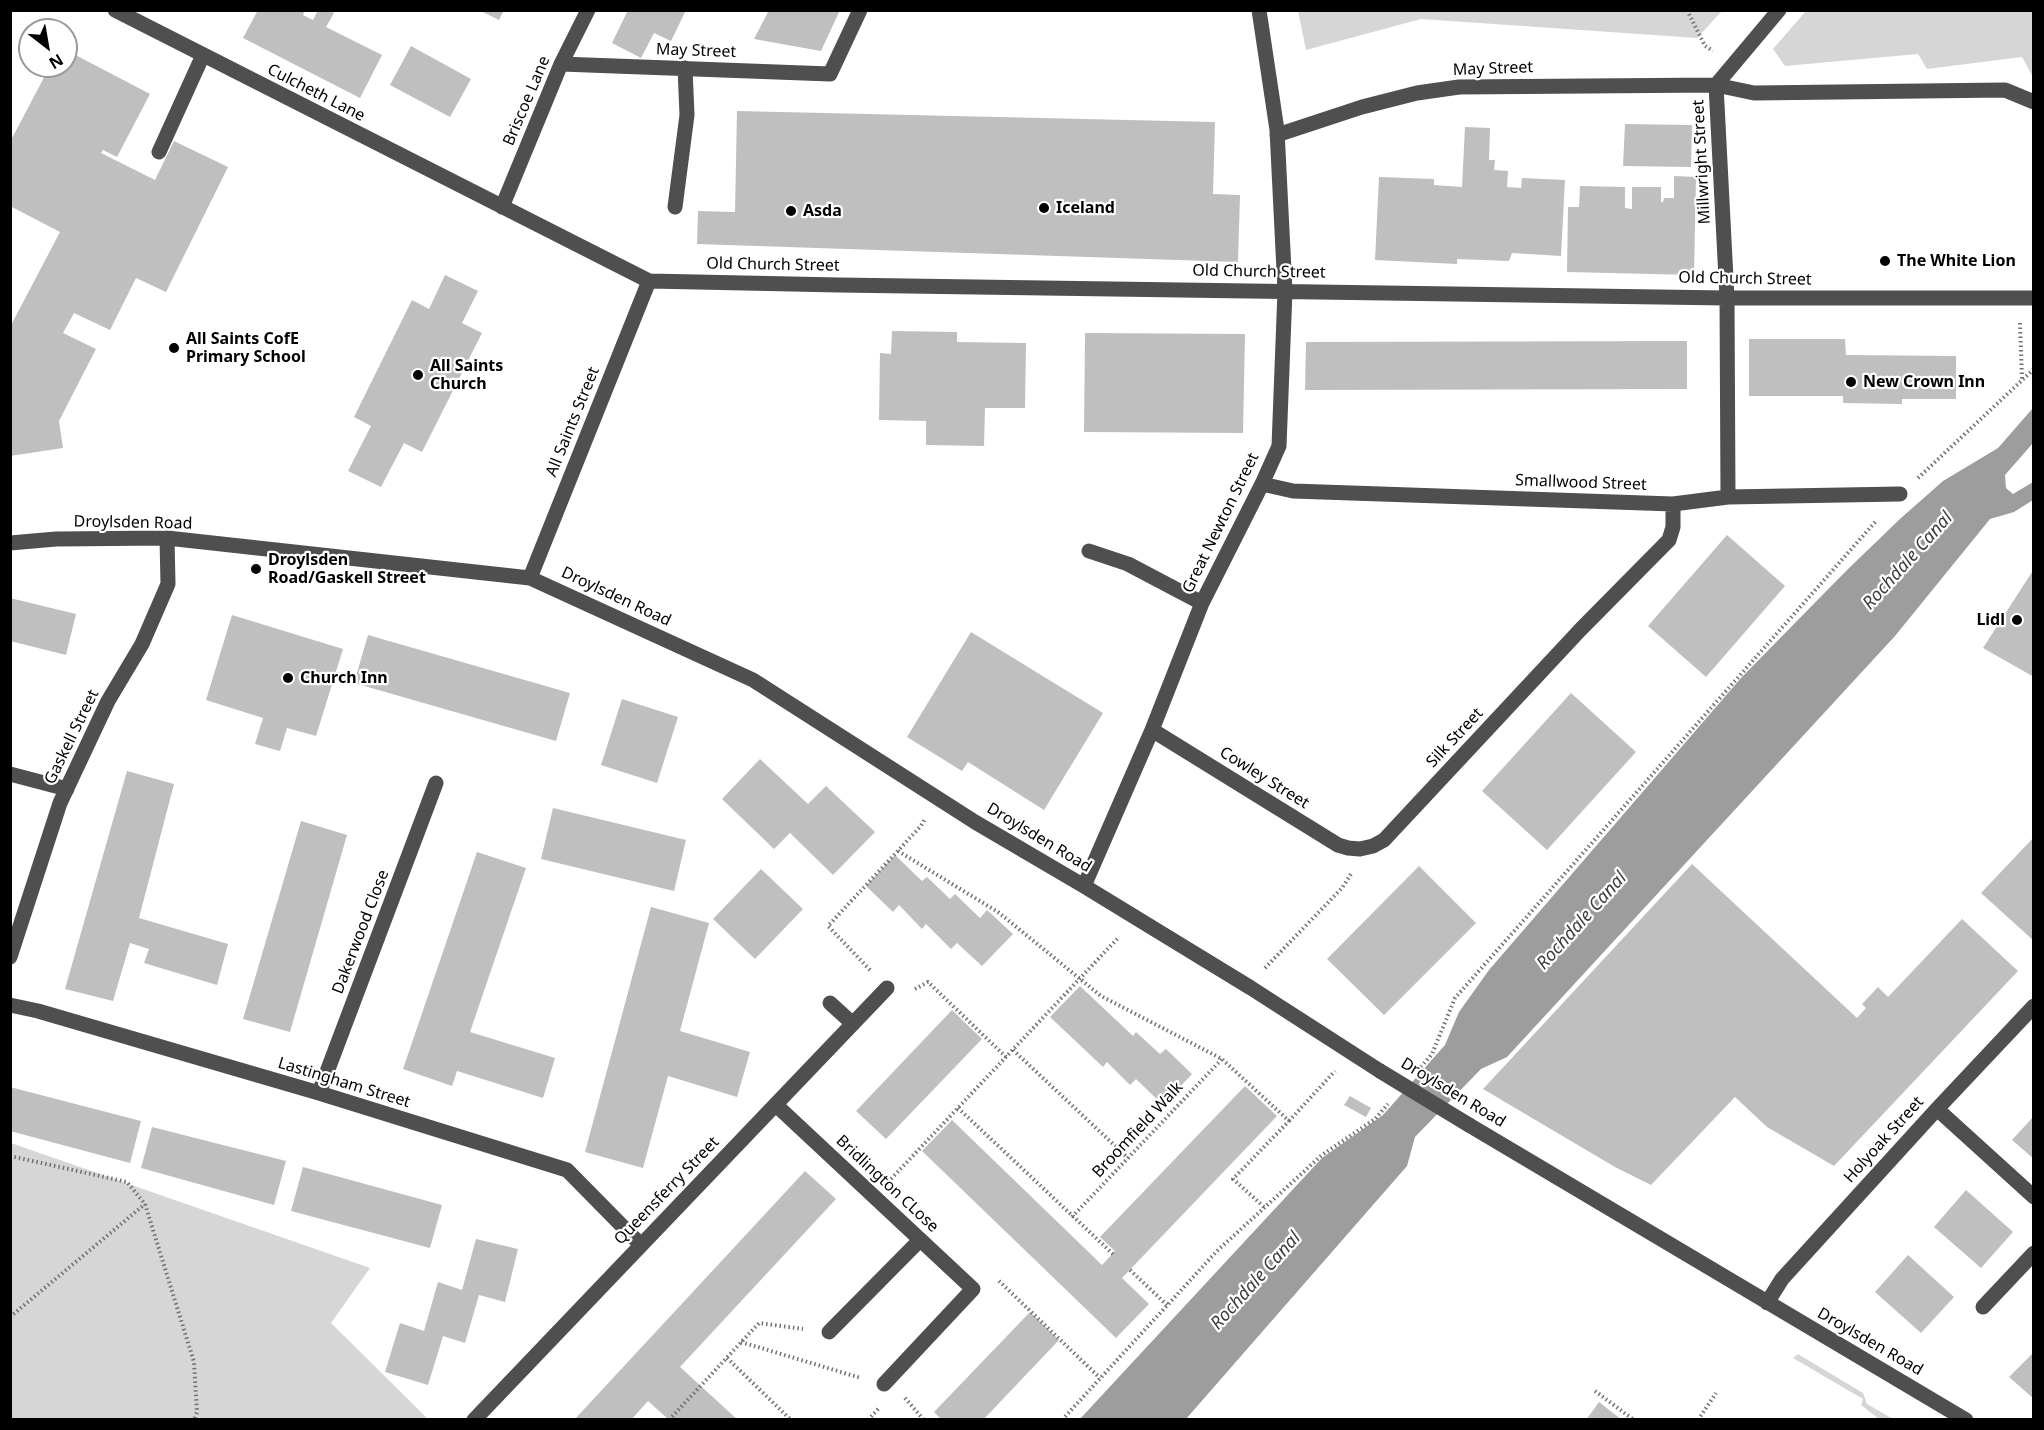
<!DOCTYPE html>
<html>
<head>
<meta charset="utf-8">
<style>
	body { margin:0 }
	#map { position:relative; width:2044px; height:1430px; overflow:hidden; background:#fff; font-family:"Noto Sans",sans-serif }
	canvas { display:block }
	.frame { position:absolute; inset:0; border:12px solid #000; pointer-events:none }
	.north { position:absolute; left:18px; top:18px; width:60px; height:60px; box-sizing:border-box; background:#fff; border:2px solid #999; border-radius:50%; rotate:149deg; font-size:16px; font-weight:700; line-height:24px; text-align:center; color:#000 }
	.north::after { content:''; display:block; margin:auto; width:21px; height:27px; background:#000; clip-path:polygon(50% 0,100% 100%,50% 72%,0 100%) }
</style>
</head>
<body>
<div id="map">
<canvas width="2044" height="1430"></canvas>
<div class="frame"></div>
<div class="north">N</div>
</div>
<script>
const g = document.querySelector('canvas').getContext('2d');
g.lineJoin = 'round';
function fill(path, color) {
  g.fillStyle = color;
  g.fill(path, 'evenodd');
}
function toPath(rows) {
  const path = new Path2D();
  for (const r of rows) {
    path.moveTo(r[0], r[1]);
    for (let i = 2; i < r.length; i += 2) path.lineTo(r[i], r[i + 1]);
  }
  return path;
}
function trace(path, color, width, dash) {
  g.strokeStyle = color;
  g.lineWidth = width;
  g.lineCap = dash ? 'butt' : 'round';
  g.setLineDash(dash || []);
  g.stroke(path);
}
function drawText(font, color, halo, rows, align = 'center') {
  g.font = font + ' "Noto Sans",sans-serif';
  g.lineWidth = 4.5;
  g.setLineDash([]);
  g.textBaseline = 'middle';
  g.strokeStyle = halo;
  g.fillStyle = color;
  for (const [text, x, y, turn = 0] of rows) {
    g.save();
    g.translate(x, y);
    g.rotate((+turn || 0) * Math.PI / 180);
    g.textAlign = isNaN(turn) ? turn : align;
    if (halo) g.strokeText(text, 0, 0);
    g.fillText(text, 0, 0);
    g.restore();
  }
}
fill(toPath([
	[1298,11,1298,10,1722,11,1697,38,1421,19,1306,50],
	[1806,11,2033,11,2033,77,2022,57,1927,69,1918,54,1785,66,1773,49],
	[11,1143,370,1268,331,1323,428,1419,11,1419],
	[1798,1354,1863,1393,1867,1404,1893,1419,1879,1419,1861,1405,1863,1399,1793,1358]
]), '#d6d6d6');
fill(toPath([
	[2033,408,2033,443,2005,475,2006,488,2013,494,2033,482,2033,500,2014,512,1990,519,1895,636,1507,1057,1481,1069,1415,1137,1407,1166,1186,1419,1079,1420,1322,1158,1383,1115,1445,1045,1459,1012,1489,970,1741,678,1847,570,1901,518,1943,481,1998,448]
]), '#9d9d9d');
fill(toPath([
	[258,10,305,10,303,15,313,20,318,10,330,10,334,13,326,27,382,55,360,98,243,38],
	[479,10,504,10,499,20],
	[628,10,686,10,671,41,654,33,641,58,612,43],
	[769,10,840,10,821,51,754,39],
	[411,46,471,79,450,117,390,85],
	[66,50,150,94,117,157,103,150,101,153,155,180,174,141,228,167,166,292,136,278,110,330,74,313,63,333,96,349,59,421,63,448,10,456,10,327,60,232,10,206,10,142,50,66,66,66],
	[737,111,1215,122,1213,194,1240,195,1238,262,697,244,698,211,735,212],
	[1625,124,1692,125,1691,167,1623,166],
	[1465,127,1490,128,1489,160,1495,160,1494,170,1508,171,1507,187,1521,188,1522,178,1565,180,1561,256,1512,253,1509,261,1457,259,1457,264,1375,260,1379,177,1434,179,1434,185,1462,187],
	[1674,176,1696,177,1694,275,1567,272,1568,207,1579,207,1580,186,1625,187,1625,208,1632,209,1632,187,1661,187,1661,202,1663,202,1664,198,1674,198],
	[445,275,478,291,462,323,482,333,422,452,404,443,381,487,348,471,371,426,354,417,412,300,429,309],
	[892,331,957,332,957,342,1026,343,1025,408,985,408,984,446,926,445,926,421,879,420,880,353,891,354],
	[1085,333,1245,334,1243,433,1084,432],
	[1749,339,1845,339,1846,355,1956,356,1956,399,1902,399,1902,404,1843,403,1843,396,1749,396],
	[1687,341,1687,389,1305,390,1306,342],
	[1727,535,1785,586,1706,677,1648,626],
	[2034,569,2034,677,1983,648],
	[10,598,76,614,66,655,10,641],
	[232,615,343,649,316,736,287,728,280,751,255,744,263,718,206,700],
	[971,632,1103,713,1044,810,968,762,962,771,907,737],
	[368,635,570,693,556,741,354,683],
	[1571,693,1636,752,1547,850,1482,791],
	[622,699,678,717,657,783,601,765],
	[760,759,808,804,826,786,875,832,833,875,790,833,774,849,722,799],
	[127,771,174,784,139,918,228,944,217,985,144,963,149,949,130,943,113,1001,65,989],
	[553,808,686,840,674,891,541,859],
	[301,821,347,835,290,1032,243,1019],
	[2034,837,2034,941,1981,893],
	[477,852,526,868,470,1032,555,1058,543,1098,457,1071,452,1086,403,1069],
	[895,855,922,881,927,877,950,899,955,894,980,918,987,910,1013,934,982,966,957,943,951,949,926,924,922,929,899,905,893,912,866,886],
	[1692,864,1857,1018,1866,1008,1862,1004,1878,987,1888,997,1962,919,2018,971,1834,1166,1767,1127,1735,1097,1651,1185,1615,1167,1483,1089],
	[1419,866,1476,923,1384,1015,1327,959],
	[761,869,803,909,755,959,713,919],
	[651,907,709,923,680,1031,750,1052,737,1097,668,1076,643,1168,585,1152],
	[1080,986,1133,1036,1136,1032,1160,1054,1166,1049,1192,1074,1163,1105,1136,1079,1130,1085,1107,1062,1103,1067,1050,1017],
	[952,1010,982,1039,886,1139,856,1111],
	[1245,1086,1277,1116,1122,1278,1149,1304,1116,1338,922,1151,952,1120,1102,1265,1115,1251,1100,1237],
	[10,1087,141,1121,130,1163,10,1131],
	[1350,1096,1371,1108,1366,1117,1344,1105],
	[2034,1116,2034,1159,2012,1140],
	[152,1127,286,1161,274,1205,141,1168],
	[303,1167,442,1205,430,1248,291,1211],
	[805,1171,836,1199,680,1367,738,1420,669,1420,648,1401,631,1420,574,1420],
	[1966,1190,2013,1232,1981,1268,1934,1227],
	[476,1239,518,1249,505,1302,479,1295,465,1343,443,1336,428,1385,385,1372,400,1323,424,1331,438,1282,462,1290],
	[1908,1255,1954,1297,1921,1333,1875,1292],
	[1030,1312,1059,1340,983,1420,942,1420,934,1412],
	[2034,1352,2034,1399,2009,1377],
	[1599,1402,1622,1420,1586,1420]
]), '#bfbfbf');
trace(toPath([
	[1687,10,1705,46,1713,51],
	[2020,323,2022,379],
	[1918,478,2034,369],
	[898,851,998,912,1101,996,1222,1059,1289,1121,1233,1179,1264,1207],
	[1265,968,1342,888,1351,874],
	[870,970,828,926,920,827,925,819],
	[915,989,928,982,1006,1057],
	[1013,1050,1128,1158],
	[1421,1067,1432,1054,1455,998,1877,520],
	[958,1108,1113,1254],
	[1289,1121,1335,1071],
	[10,1156,127,1182,145,1204,194,1362,197,1412,194,1420],
	[891,1179,1118,938],
	[1072,1217,1222,1059],
	[1130,1270,1167,1305],
	[999,1281,1100,1378],
	[10,1317,145,1204],
	[741,1342,861,1378],
	[727,1358,791,1420],
	[1595,1391,1634,1420],
	[905,1398,924,1420],
	[669,1420,759,1323,803,1329],
	[868,1420,879,1408],
	[1062,1420,1217,1251,1322,1155,1375,1119,1388,1104],
	[1698,1420,1716,1393]
]), '#717171', 4, [1.5, 3]);
trace(toPath([
	[115,10,649,281,839,285,1727,298,2034,298],
	[561,64,830,74,860,10],
	[1277,135,1362,107,1417,93,1459,87,1716,85,1754,93,2005,90,2034,102],
	[159,152,203,55],
	[502,207,561,64,588,10],
	[675,207,687,115,685,68],
	[1262,484,1293,491,1673,504,1728,497,1900,494],
	[1728,497,1727,298,1716,85,1779,10],
	[10,543,56,539,167,538,530,578,753,680,975,822,1084,886,1251,988,1380,1071],
	[1089,551,1128,564,1202,603],
	[530,578,649,281],
	[1152,730,1338,845,1348,848,1360,849,1373,846,1384,840,1581,629,1669,540,1673,527,1673,504],
	[10,774,67,789],
	[1084,886,1152,730,1202,603,1262,484,1279,446,1285,291,1277,130,1259,10],
	[10,957,60,803,108,701,142,644,168,584,167,538],
	[830,1003,853,1024],
	[10,1005,38,1011,319,1093,567,1170,640,1244],
	[319,1093,436,783],
	[776,1105,973,1289,884,1384],
	[1937,1109,2034,1197],
	[1469,1125,1966,1420],
	[1767,1303,1782,1279,1937,1109,2034,1006],
	[1983,1307,2034,1253],
	[829,1332,920,1240],
	[474,1420,887,988]
]), '#4f4f4f', 15);
trace(toPath([
	[1380,1071,1469,1125]
]), '#4f4f4f', 15);
for (const [x, y, r, color] of [
	[1044,208,6,"#000"],
	[791,211,6,"#000"],
	[1885,261,6,"#000"],
	[174,348,6,"#000"],
	[418,375,6,"#000"],
	[1851,382,6,"#000"],
	[256,569,6,"#000"],
	[2017,620,6,"#000"],
	[288,678,6,"#000"]
]) {
  const dot = new Path2D();
  dot.arc(x, y, r, 0, 2 * Math.PI);
  g.fillStyle = color;
  g.fill(dot);
  trace(dot, '#fff', 2);
}
drawText('16px', '#000', '#fff', [
	["May Street",696,51,2],
	["May Street",1493,69,-2],
	["Culcheth Lane",316,93,27],
	["Briscoe Lane",527,101,-67],
	["Millwright Street",1702,162,-93],
	["Old Church Street",773,265,1],
	["Old Church Street",1259,272,1],
	["Old Church Street",1745,279,1],
	["All Saints Street",573,422,-68],
	["Smallwood Street",1581,483,2],
	["Droylsden Road",133,523,1],
	["Great Newton Street",1221,523,-64],
	["Droylsden Road",616,597,25],
	["Gaskell Street",72,737,-64],
	["Silk Street",1455,738,-47],
	["Cowley Street",1264,778,32],
	["Droylsden Road",1039,838,31],
	["Dakerwood Close",361,932,-69],
	["Lastingham Street",344,1083,17],
	["Droylsden Road",1453,1093,31],
	["Broomfield Walk",1138,1130,-47],
	["Holyoak Street",1884,1140,-48],
	["Bridlington CLose",887,1184,43],
	["Queensferry Street",667,1191,-46],
	["Droylsden Road",1870,1342,30]
]);
drawText('bold 16px', '#000', '#fff', [
	["Iceland",1056,208],
	["Asda",803,211],
	["The White Lion",1897,261],
	["All Saints CofE",186,339],
	["Primary School",186,357],
	["All Saints",430,366],
	["Church",430,384],
	["New Crown Inn",1863,382],
	["Droylsden",268,560],
	["Road/Gaskell Street",268,578],
	["Lidl",2005,620,"right"],
	["Church Inn",300,678]
], 'left');
drawText('italic 18px', '#3e3e3e', '#fff', [
	["Rochdale Canal",1908,561,-48],
	["Rochdale Canal",1582,921,-48],
	["Rochdale Canal",1256,1281,-48]
]);
</script>
</body>
</html>
